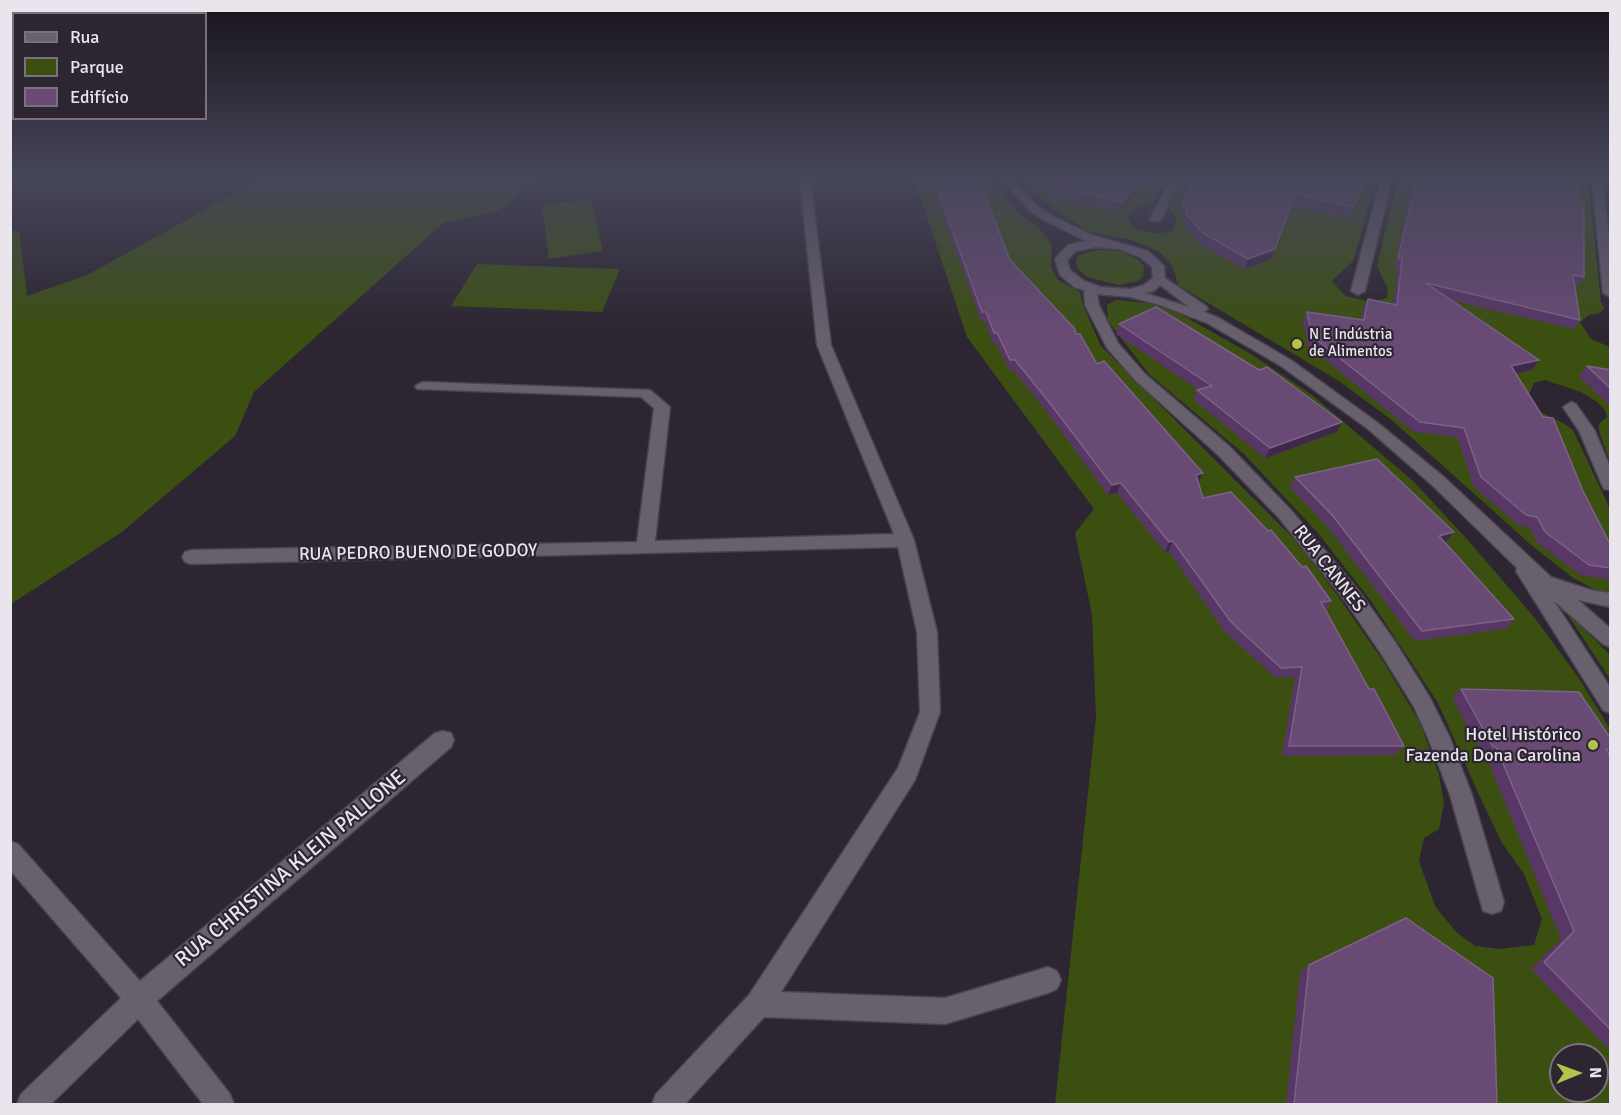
<!DOCTYPE html>
<html>
<head>
<meta charset="utf-8">
<style>
	body { margin:0 }
	#map { position:relative; width:1621px; height:1115px; overflow:hidden; background:#2d2531; font-family:Signika,sans-serif }
	canvas { display:block }
	.frame { position:absolute; inset:0; border:12px solid #eae5ed; pointer-events:none }
	.legend { position:absolute; left:12px; top:12px; width:195px; height:108px; box-sizing:border-box; background:#2d2531; border:2px solid #79727c; margin:0; padding:8px 10px; list-style:none; font-size:18px; color:#eae5ed }
	.legend li { display:flex; align-items:center; gap:12px; height:30px }
	.legend b { width:30px; border:2px solid #79727c }
	.north { position:absolute; left:1549px; top:1043px; width:60px; height:60px; box-sizing:border-box; background:#2d2531; border:2px solid #79727c; border-radius:50%; rotate:89deg; font-size:16px; font-weight:700; line-height:24px; text-align:center; color:#eae5ed }
	.north::after { content:''; display:block; margin:auto; width:21px; height:27px; background:#b4c24a; clip-path:polygon(50% 0,100% 100%,50% 72%,0 100%) }
</style>
</head>
<body>
<div id="map">
<canvas width="1621" height="1115"></canvas>
<div class="frame"></div>
<ul class="legend">
<li><b style="height:8px;background:#69606e"></b>Rua</li>
<li><b style="height:16px;background:#3b5010"></b>Parque</li>
<li><b style="height:16px;background:#684a75"></b>Edifício</li>
</ul>
<div class="north">N</div>
</div>
<script>
const g = document.querySelector('canvas').getContext('2d');
g.lineJoin = 'round';
function fill(path, color) {
  g.fillStyle = color;
  g.fill(path, 'evenodd');
}
function toPath(rows) {
  const path = new Path2D();
  for (const r of rows) {
    path.moveTo(r[0], r[1]);
    for (let i = 2; i < r.length; i += 2) path.lineTo(r[i], r[i + 1]);
  }
  return path;
}
function trace(path, color, width, dash) {
  g.strokeStyle = color;
  g.lineWidth = width;
  g.lineCap = dash ? 'butt' : 'round';
  g.setLineDash(dash || []);
  g.stroke(path);
}
function drawText(font, color, halo, rows, align = 'center') {
  g.font = font + ' Signika,sans-serif';
  g.lineWidth = 4.5;
  g.setLineDash([]);
  g.textBaseline = 'middle';
  g.strokeStyle = halo;
  g.fillStyle = color;
  for (const [text, x, y, turn = 0] of rows) {
    g.save();
    g.translate(x, y);
    g.rotate((+turn || 0) * Math.PI / 180);
    g.textAlign = isNaN(turn) ? turn : align;
    if (halo) g.strokeText(text, 0, 0);
    g.fillText(text, 0, 0);
    g.restore();
  }
}
fill(toPath([
	[257,178,539,178,499,210,443,223,254,392,235,436,122,532,11,604,11,230,19,231,27,296,87,275,243,189],
	[914,178,989,178,1020,215,1039,228,1052,244,1051,267,1058,280,1080,292,1083,306,1101,346,1297,542,1340,599,1383,661,1420,723,1439,775,1444,803,1439,829,1424,838,1419,861,1435,906,1456,932,1475,946,1499,949,1534,945,1542,919,1524,874,1502,843,1481,799,1438,703,1371,601,1318,533,1244,454,1149,374,1108,321,1107,305,1116,300,1164,305,1251,354,1312,395,1413,481,1466,538,1534,617,1578,677,1610,729,1610,1104,1055,1104,1096,717,1092,615,1075,533,1094,509,967,337],
	[1561,1055,1597,1055,1597,1091,1561,1091],
	[1020,178,1167,178,1155,200,1130,212,1128,220,1136,229,1157,234,1172,231,1177,220,1169,207,1185,178,1377,178,1353,261,1332,281,1345,296,1371,302,1387,298,1388,289,1377,266,1398,178,1588,178,1601,302,1604,308,1600,313,1589,315,1580,322,1591,339,1610,347,1610,462,1599,431,1599,424,1607,417,1605,410,1597,402,1581,392,1545,380,1534,383,1527,399,1538,411,1563,423,1573,430,1610,509,1610,594,1600,592,1573,578,1530,544,1393,421,1339,381,1178,285,1173,267,1160,252,1132,240,1089,232,1053,209],
	[591,199,603,251,549,259,542,205],
	[1097,250,1120,251,1139,260,1144,266,1143,277,1138,281,1119,285,1087,277,1077,268,1076,260,1079,255],
	[477,264,620,269,602,312,451,306],
	[1564,609,1610,655,1610,679]
]), '#3b5010');
const minor = toPath([
	[800,178,810,178,831,345,914,540,937,632,940,712,915,780,781,992,945,998,1048,967,1057,971,1061,980,1057,989,1048,993,945,1024,764,1017,685,1104,652,1104,656,1094,749,995,898,768,920,712,917,632,898,547,191,564,185,562,182,557,185,552,191,550,637,542,654,408,641,397,417,389,415,386,422,382,650,390,670,407,655,541,894,534,817,345,800,178],
	[1001,178,1012,178,1036,205,1050,215,1092,235,1148,251,1164,266,1165,278,1206,306,1208,309,1204,312,1217,317,1291,360,1378,423,1444,477,1551,577,1591,590,1610,593,1610,607,1578,600,1610,628,1610,647,1603,644,1554,601,1610,687,1610,713,1603,710,1519,576,1516,571,1517,568,1432,485,1368,429,1281,366,1207,323,1160,305,1130,297,1097,294,1099,305,1118,343,1145,374,1229,446,1291,510,1359,591,1394,640,1429,696,1450,738,1472,795,1504,902,1501,911,1492,914,1483,911,1450,795,1428,738,1414,707,1380,652,1345,601,1279,518,1217,454,1135,380,1107,348,1085,305,1084,290,1074,287,1060,275,1055,259,1068,245,1086,241,1042,219,1028,209,1001,178],
	[1095,247,1119,249,1140,257,1152,267,1153,278,1144,285,1130,289,1101,287,1084,281,1070,270,1067,260,1076,251,1095,247],
	[1160,285,1189,307,1145,293,1154,291,1160,285],
	[1171,178,1182,178,1160,221,1152,221,1150,219,1171,178],
	[1381,178,1392,178,1365,291,1358,295,1351,291,1381,178],
	[1592,178,1602,178,1610,244,1610,297,1603,293,1592,178],
	[1571,402,1576,404,1595,431,1610,467,1610,490,1604,489,1602,485,1579,431,1563,407,1571,402],
	[443,731,451,733,454,740,451,747,157,1001,230,1094,234,1104,203,1104,138,1019,51,1104,17,1104,21,1094,121,998,10,870,10,841,18,844,140,981,435,733,443,731]
]);
trace(minor, '#48424c', 3);
fill(minor, '#69606e');
fill(toPath([
	[929,178,978,178,1010,260,1076,334,1097,364,1198,483,1203,498,1302,567,1331,601,1326,610,1369,689,1404,746,1395,755,1282,756,1295,677,1275,677,1225,632,1169,551,1165,552,1117,493,1108,495,1047,412,1013,370,1009,370,996,343,992,343,985,321,981,321],
	[1061,178,1168,178,1163,189,1141,184,1120,212,1052,196,1054,186],
	[1182,178,1359,178,1354,207,1350,218,1291,205,1270,260,1244,269,1200,244,1185,226,1180,211,1183,201,1187,194,1177,192],
	[1414,178,1573,178,1573,187,1578,201,1584,277,1578,286,1575,286,1580,320,1574,329,1450,300,1532,370,1516,373,1583,491,1611,546,1611,580,1580,575,1537,542,1529,527,1518,525,1474,487,1457,437,1414,432,1308,346,1303,322,1307,312,1361,319,1363,308,1368,299,1393,304,1398,269,1394,268],
	[1119,324,1337,432,1265,458,1194,400,1197,390,1199,390,1116,334],
	[1587,366,1611,370,1611,407,1579,376],
	[1295,477,1446,542,1445,542,1514,619,1505,629,1415,641,1327,526,1290,487],
	[1461,689,1611,739,1611,756,1610,756,1611,758,1611,1051,1531,969,1561,939,1486,756,1484,756,1452,698],
	[1309,965,1497,1104,1286,1104,1300,972]
]), '#583767');
fill(toPath([
	[1141,178,1143,178,1141,184,1120,212,1123,202],
	[1166,178,1168,178,1163,189],
	[1275,249,1270,260,1244,269,1248,259],
	[1539,360,1532,370,1504,376,1511,366],
	[1342,422,1337,432,1265,458,1270,448],
	[1203,473,1198,483,1196,475],
	[1121,483,1117,493,1108,495,1112,485],
	[1454,532,1446,542,1432,545,1439,536],
	[1173,541,1169,551,1165,552,1169,542]
]), '#40284b');
const building = toPath([
	[933,178,978,178,1010,260,1075,329,1076,334,1080,334,1097,364,1104,361,1203,473,1196,475,1203,498,1231,492,1268,531,1271,530,1302,567,1306,566,1331,601,1321,602,1369,689,1374,689,1404,746,1289,746,1302,667,1281,668,1231,622,1173,541,1169,542,1121,483,1112,485,1049,402,1015,360,1010,360,997,333,994,333,986,312,982,312,933,178],
	[1061,178,1141,178,1123,202,1054,186,1061,178],
	[1182,178,1359,178,1358,181,1364,182,1354,207,1295,194,1275,249,1248,259,1203,233,1188,216,1183,201,1193,185,1180,182,1182,178],
	[1417,178,1573,178,1573,187,1578,187,1578,201,1584,202,1584,277,1573,275,1580,320,1426,283,1539,360,1511,366,1543,417,1553,418,1583,491,1611,546,1611,568,1589,565,1545,532,1537,517,1526,515,1481,477,1464,428,1420,422,1312,336,1307,312,1364,320,1368,299,1397,305,1402,259,1398,258,1417,178],
	[1156,307,1259,370,1267,367,1342,422,1270,448,1197,390,1212,386,1119,324,1156,307],
	[1587,366,1611,370,1611,389,1587,366],
	[1377,459,1454,532,1439,536,1514,619,1422,631,1333,516,1295,477,1377,459],
	[1461,689,1579,692,1611,739,1611,749,1606,749,1611,758,1611,1030,1544,962,1574,931,1496,747,1493,747,1461,689],
	[1406,918,1493,978,1497,1104,1294,1104,1309,965,1406,918]
]);
fill(building, '#684a75');
trace(building, '#7c6288', 1.5);
const sky = g.createLinearGradient(0, 0, 0, 334);
sky.addColorStop(0, '#19141b');
sky.addColorStop(0.53, '#46465a');
sky.addColorStop(1, '#46465a00');
g.fillStyle = sky;
g.fillRect(0, 0, 1621, 334);
for (const [x, y, r, color] of [
	[1297,344,6,"#b4c24a"],
	[1593,745,6,"#b4c24a"]
]) {
  const dot = new Path2D();
  dot.arc(x, y, r, 0, 2 * Math.PI);
  g.fillStyle = color;
  g.fill(dot);
  trace(dot, '#2d2531', 2);
}
drawText('15px', '#eae5ed', '#2d2531', [
	["N E Indústria",1309,335],
	["de Alimentos",1309,352]
], 'left');
drawText('18px', '#eae5ed', '#2d2531', [
	["RUA PEDRO BUENO DE GODOY",418,553,-1],
	["RUA CANNES",1329,569,52]
]);
drawText('18px', '#eae5ed', '#2d2531', [
	["Hotel Histórico",1581,735],
	["Fazenda Dona Carolina",1581,756]
], 'right');
drawText('21px', '#eae5ed', '#2d2531', [
	["RUA CHRISTINA KLEIN PALLONE",291,869,-40]
]);
</script>
</body>
</html>
